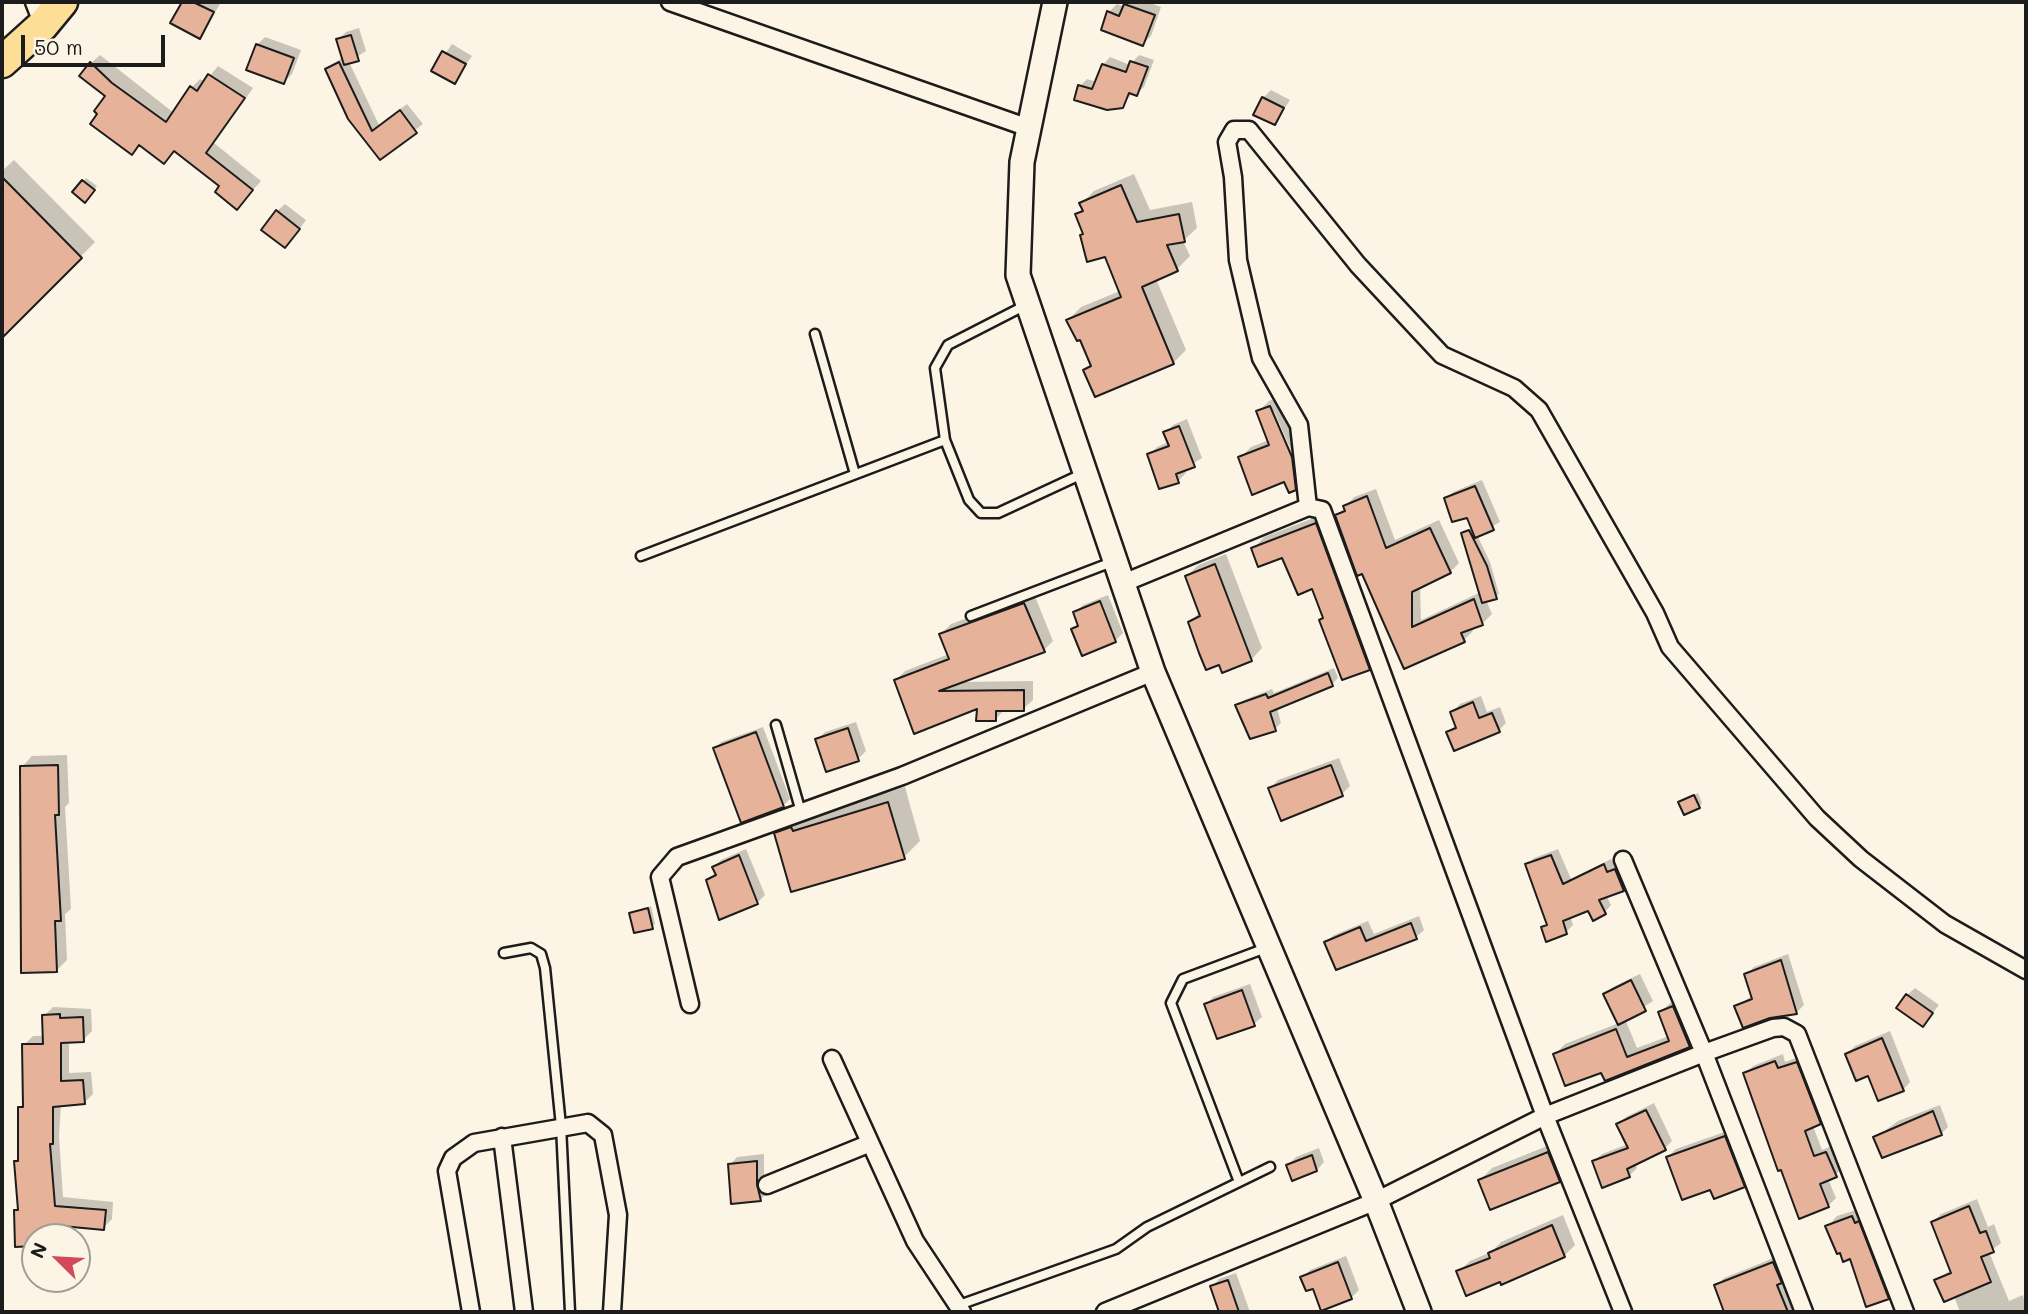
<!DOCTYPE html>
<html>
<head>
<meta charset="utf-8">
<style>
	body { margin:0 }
	#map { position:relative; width:2028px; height:1314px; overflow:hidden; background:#fcf5e5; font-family:Mali,sans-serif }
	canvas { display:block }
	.frame { position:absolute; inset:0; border:4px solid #1c1c1c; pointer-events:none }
	.north { position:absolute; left:21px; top:1223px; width:70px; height:70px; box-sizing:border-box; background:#fcf5e5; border:2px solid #a29e95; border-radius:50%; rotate:294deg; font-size:19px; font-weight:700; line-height:28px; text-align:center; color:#1c1c1c }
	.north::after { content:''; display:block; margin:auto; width:24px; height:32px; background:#d1495b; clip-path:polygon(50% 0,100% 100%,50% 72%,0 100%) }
	.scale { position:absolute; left:21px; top:35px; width:144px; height:32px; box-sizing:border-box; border:4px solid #1c1c1c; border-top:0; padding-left:9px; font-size:21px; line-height:24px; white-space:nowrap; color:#1c1c1c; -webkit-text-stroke:5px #fcf5e5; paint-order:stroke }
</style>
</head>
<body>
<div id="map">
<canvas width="2028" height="1314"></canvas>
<div class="frame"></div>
<div class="north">N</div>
<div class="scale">50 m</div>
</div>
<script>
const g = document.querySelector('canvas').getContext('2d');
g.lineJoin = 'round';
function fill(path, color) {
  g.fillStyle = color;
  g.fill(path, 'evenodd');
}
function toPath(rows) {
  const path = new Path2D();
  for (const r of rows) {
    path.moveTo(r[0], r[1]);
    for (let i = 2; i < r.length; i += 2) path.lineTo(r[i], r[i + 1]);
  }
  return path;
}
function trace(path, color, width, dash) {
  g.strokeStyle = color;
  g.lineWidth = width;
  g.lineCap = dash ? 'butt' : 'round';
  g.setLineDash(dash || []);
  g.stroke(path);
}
fill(toPath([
	[184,2,220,4,200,37,173,23],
	[1128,2,1147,2,1161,7,1151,36,1143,44,1109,12,1117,4,1124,7],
	[359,28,366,51,349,62,379,125,407,104,423,124,380,158,327,69,343,57,338,40,346,32],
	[265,37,301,50,292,74,284,82,257,45],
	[452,44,472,56,454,82,434,70],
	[100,55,174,113,191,88,200,79,205,82,218,66,253,88,214,143,261,181,237,208,222,186,176,149,164,162,140,144,132,152,91,63],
	[1139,55,1154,60,1144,87,1136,94,1132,93,1122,106,1080,86,1087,79,1097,82,1103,65,1110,57,1130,65],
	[1271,90,1290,100,1275,123,1263,98],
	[14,160,95,242,9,329,2,322,2,171],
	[1134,174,1150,210,1192,202,1197,228,1183,241,1190,256,1177,269,1156,279,1186,350,1173,363,1085,370,1092,364,1080,337,1068,320,1081,307,1120,291,1106,255,1085,233,1077,215,1083,208,1081,204,1094,191],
	[86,178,97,186,88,197,74,192],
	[285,204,306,220,293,238,277,211],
	[1281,396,1302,445,1306,477,1294,488,1285,480,1240,458,1251,447,1269,440,1258,412,1269,401],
	[1274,411,1297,464,1294,465,1274,421],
	[1187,419,1202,458,1184,469,1186,473,1178,481,1149,455,1157,447,1169,442,1166,432,1173,425],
	[1482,480,1500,522,1477,535,1490,562,1499,594,1486,600,1492,614,1483,623,1471,627,1473,631,1464,640,1405,667,1337,516,1354,497,1376,489,1395,540,1439,520,1459,563,1450,572,1420,586,1421,620,1481,592,1463,533,1473,528,1468,516,1446,499,1453,492],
	[1327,513,1380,657,1369,668,1313,586,1283,556,1253,549,1264,537],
	[1226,554,1262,648,1251,660,1220,663,1190,622,1200,612,1187,576,1198,565],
	[1034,594,1053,641,1044,650,959,682,1033,681,1033,700,1023,709,1005,709,995,720,979,707,896,680,905,671,949,654,941,634,951,624],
	[1108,595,1123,633,1115,641,1073,629,1079,623,1075,613,1083,605],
	[1334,668,1338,678,1332,684,1277,708,1281,723,1275,729,1237,706,1244,700,1272,689,1274,693],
	[1481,696,1487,712,1500,707,1506,723,1499,730,1448,732,1457,724,1452,712,1460,704],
	[856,722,866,751,858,759,817,740,825,732],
	[763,727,790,799,783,806,715,748,721,742],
	[67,755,69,803,65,807,71,909,65,914,67,960,57,970,22,767,32,756],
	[1339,758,1350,786,1342,794,1270,788,1278,780],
	[905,787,920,841,904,857,776,834,792,817,809,816],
	[1698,793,1702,803,1699,807,1680,802],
	[746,849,765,895,757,903,708,880,717,872,714,867,721,860],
	[1558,849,1571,879,1611,859,1615,866,1622,863,1630,882,1624,889,1606,895,1611,905,1605,912,1589,909,1570,916,1573,925,1566,932,1543,928,1548,923,1527,865,1534,858],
	[651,906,655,924,652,927,631,914],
	[1419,916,1424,930,1416,937,1337,967,1326,942,1334,935,1368,921,1374,934],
	[1788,954,1804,1005,1796,1013,1736,1007,1753,995,1746,975,1754,967],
	[1640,974,1653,1001,1625,1019,1637,1048,1669,1036,1660,1013,1670,1003,1683,998,1699,1036,1689,1046,1602,1070,1555,1054,1565,1044,1619,1023,1605,994,1613,987],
	[1250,984,1262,1017,1254,1024,1206,1005,1213,997],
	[1915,988,1939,1005,1923,1025,1907,995],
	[53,1007,91,1009,92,1031,83,1040,69,1041,69,1073,91,1072,93,1094,84,1103,61,1104,59,1136,63,1197,113,1202,112,1219,103,1228,60,1224,59,1237,35,1237,35,1245,15,1211,20,1207,16,1162,19,1159,20,1108,24,1103,24,1045,33,1036,45,1036,44,1016],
	[1890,1031,1910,1082,1903,1090,1869,1073,1847,1054,1855,1046],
	[1783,1054,1785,1062,1804,1055,1827,1115,1813,1126,1822,1150,1834,1145,1844,1168,1828,1179,1836,1198,1828,1206,1745,1074,1753,1066],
	[1654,1103,1672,1141,1664,1149,1635,1163,1637,1168,1629,1176,1594,1161,1602,1154,1628,1144,1619,1125,1626,1117],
	[1940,1105,1948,1127,1941,1134,1875,1138,1898,1121],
	[1733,1129,1751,1178,1744,1186,1711,1188,1668,1157,1676,1149],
	[1560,1141,1571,1168,1559,1181,1480,1180,1492,1168],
	[1319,1148,1324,1162,1317,1170,1288,1165,1296,1157],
	[764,1154,764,1176,768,1192,760,1200,730,1165,737,1157],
	[1977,1199,1988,1227,1994,1224,2001,1243,1989,1252,2009,1301,2023,1295,2026,1309,2023,1312,1960,1312,1954,1296,1937,1280,1952,1269,1933,1222,1941,1214],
	[1862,1208,1898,1288,1888,1298,1828,1226,1837,1216],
	[1563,1215,1575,1245,1564,1256,1501,1280,1458,1272,1470,1261,1491,1252,1501,1242],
	[1781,1255,1804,1312,1726,1312,1716,1286,1724,1278],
	[1346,1256,1359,1290,1351,1298,1313,1287,1303,1277,1310,1270],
	[1236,1273,1250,1312,1221,1312,1212,1287,1219,1279]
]), '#0003');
const building = toPath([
	[182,2,193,2,214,12,200,39,170,23,182,2],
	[1124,4,1155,15,1143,46,1101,30,1107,11,1119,16,1124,4],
	[351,35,359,61,344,65,336,39,351,35],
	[256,44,294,58,284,84,246,70,256,44],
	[442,51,466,64,455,84,431,71,442,51],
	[1130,61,1148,67,1137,96,1129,93,1123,108,1107,110,1074,100,1078,85,1092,89,1102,64,1126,72,1130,61],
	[90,62,112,83,166,122,190,86,197,91,208,74,245,98,206,153,253,190,237,210,215,192,219,186,174,151,164,164,139,145,132,155,90,124,97,114,94,111,105,96,79,76,90,62],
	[339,62,372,131,400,110,417,133,380,160,348,119,325,69,339,62],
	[1262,97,1284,108,1275,125,1253,115,1262,97],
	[2,177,82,258,2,338,2,177],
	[82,180,95,190,85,203,72,192,82,180],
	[1121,185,1137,222,1179,214,1185,242,1167,245,1178,271,1142,287,1174,364,1095,397,1083,370,1091,366,1080,340,1077,341,1066,320,1121,297,1105,257,1087,262,1080,235,1083,234,1075,214,1083,211,1079,203,1121,185],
	[276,210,300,229,285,248,261,230,276,210],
	[1270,406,1292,457,1296,490,1289,493,1284,482,1252,495,1238,457,1269,445,1256,411,1270,406],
	[1179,426,1195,467,1176,474,1179,483,1159,489,1147,454,1169,446,1163,432,1179,426],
	[1475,486,1494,530,1475,538,1467,518,1452,522,1444,498,1475,486],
	[1367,496,1386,548,1430,528,1451,573,1412,592,1412,627,1474,599,1483,625,1461,633,1465,642,1404,669,1362,574,1357,576,1335,515,1345,511,1343,506,1367,496],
	[1316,523,1370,670,1342,680,1319,620,1323,618,1312,589,1298,595,1282,558,1258,567,1251,548,1316,523],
	[1469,530,1487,566,1497,599,1482,603,1461,533,1469,530],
	[1215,564,1252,661,1222,673,1219,665,1206,670,1199,653,1188,622,1200,616,1185,576,1215,564],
	[1100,601,1116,642,1082,656,1071,629,1078,626,1073,612,1100,601],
	[1024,603,1045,652,939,691,1024,690,1024,711,996,711,996,721,976,721,977,709,914,734,894,680,949,659,939,634,1024,603],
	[1328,673,1333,686,1270,712,1276,731,1250,739,1235,705,1266,694,1268,698,1328,673],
	[1473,702,1479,718,1492,713,1500,732,1454,751,1446,732,1456,728,1450,712,1473,702],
	[848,728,859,761,826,772,815,739,848,728],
	[756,732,784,807,741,823,713,748,756,732],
	[58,765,59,815,55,815,61,921,55,921,57,972,21,973,20,766,58,765],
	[1331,765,1343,796,1281,821,1268,788,1331,765],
	[1694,795,1700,808,1684,815,1678,802,1694,795],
	[888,802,905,859,791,892,774,833,791,827,793,831,888,802],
	[739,855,758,904,719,920,706,880,716,875,712,867,739,855],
	[1551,855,1563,884,1604,864,1607,872,1615,869,1624,891,1599,900,1606,914,1593,921,1588,911,1563,921,1567,934,1546,942,1541,927,1547,925,1525,864,1551,855],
	[648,908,653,929,634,933,629,913,648,908],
	[1411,923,1417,939,1336,970,1324,942,1360,927,1366,941,1411,923],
	[1781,960,1797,1014,1770,1018,1743,1028,1734,1006,1752,999,1744,974,1781,960],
	[1631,980,1646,1011,1618,1025,1603,994,1631,980],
	[1242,990,1255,1026,1217,1039,1204,1004,1242,990],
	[1906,994,1933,1013,1923,1027,1896,1008,1906,994],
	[1673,1006,1690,1047,1605,1081,1601,1073,1565,1086,1553,1054,1616,1029,1627,1057,1669,1041,1658,1012,1673,1006],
	[60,1014,60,1018,83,1017,84,1042,61,1043,61,1081,83,1080,85,1104,53,1107,53,1144,50,1144,55,1206,106,1210,104,1230,51,1225,52,1237,35,1237,35,1246,15,1247,14,1210,18,1210,14,1161,18,1161,18,1107,23,1107,22,1044,43,1044,42,1015,60,1014],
	[1882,1038,1904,1091,1878,1101,1868,1076,1856,1081,1845,1054,1882,1038],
	[1775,1061,1778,1068,1797,1062,1821,1124,1805,1131,1814,1156,1826,1152,1837,1177,1820,1184,1829,1207,1799,1219,1781,1170,1778,1171,1743,1073,1775,1061],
	[1646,1110,1666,1150,1627,1169,1630,1177,1602,1188,1592,1161,1628,1148,1616,1124,1646,1110],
	[1933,1111,1942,1135,1882,1158,1873,1137,1933,1111],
	[1725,1136,1745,1187,1714,1199,1710,1190,1682,1200,1666,1157,1725,1136],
	[1548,1152,1560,1182,1490,1210,1478,1180,1548,1152],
	[1312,1155,1317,1171,1292,1181,1286,1165,1312,1155],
	[757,1161,757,1184,761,1201,731,1204,728,1164,757,1161],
	[1969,1206,1980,1233,1986,1231,1994,1252,1981,1257,1991,1282,1944,1302,1934,1280,1951,1273,1931,1222,1969,1206],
	[1852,1216,1855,1223,1859,1221,1889,1299,1866,1307,1850,1259,1843,1262,1840,1253,1837,1254,1825,1226,1852,1216],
	[1552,1225,1565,1257,1501,1285,1500,1282,1466,1296,1456,1271,1490,1258,1488,1253,1552,1225],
	[1338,1262,1352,1299,1321,1311,1313,1289,1306,1291,1300,1277,1338,1262],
	[1773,1262,1782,1283,1777,1285,1788,1312,1724,1312,1714,1285,1773,1262],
	[1228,1280,1239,1312,1219,1312,1210,1286,1228,1280]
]);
fill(building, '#e6b299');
trace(building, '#1c1c1c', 2);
const lane = toPath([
	[1026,305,948,345,935,368,945,440,969,500,981,513,998,513,1082,474],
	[815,334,855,474],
	[641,556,945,440],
	[971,616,1112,562],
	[776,725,801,812],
	[504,953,531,948,541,954,545,968,561,1126,570,1312],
	[1239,1182,1171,1003,1183,979,1266,948],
	[959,1305,1116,1249,1147,1227,1270,1167]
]);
const street = toPath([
	[34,2,43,25],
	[670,2,1029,128],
	[1308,507,1299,425,1261,358,1238,260,1233,177,1227,142,1234,130,1249,130,1358,265,1442,355,1514,388,1539,410,1655,613,1670,647,1817,818,1861,859,1945,924,2026,970],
	[1121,584,1308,507,1322,510,1545,1116,1623,1312],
	[1623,860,1704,1053,1804,1312],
	[690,1004,660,877,677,857,902,776,1153,672],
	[832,1059,915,1241,962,1312],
	[502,1137,524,1312],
	[767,1185,868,1144],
	[471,1312,447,1171,453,1158,474,1143,588,1123,603,1135,618,1215,612,1312],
	[1105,1312,1376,1201,1545,1116,1704,1053,1773,1028,1784,1027,1797,1034,1905,1312]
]);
const secondary = toPath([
	[1055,2,1022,162,1018,275,1153,672,1376,1201,1419,1312]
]);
const highway = toPath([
	[2,62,43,25,62,2]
]);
trace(lane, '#1c1c1c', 13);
trace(street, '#1c1c1c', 21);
trace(secondary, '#1c1c1c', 28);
trace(highway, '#1c1c1c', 35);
trace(lane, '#fcf5e5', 8);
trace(street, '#fcf5e5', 16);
trace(secondary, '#fcf5e5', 23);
trace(highway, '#fdde96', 30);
</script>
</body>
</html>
